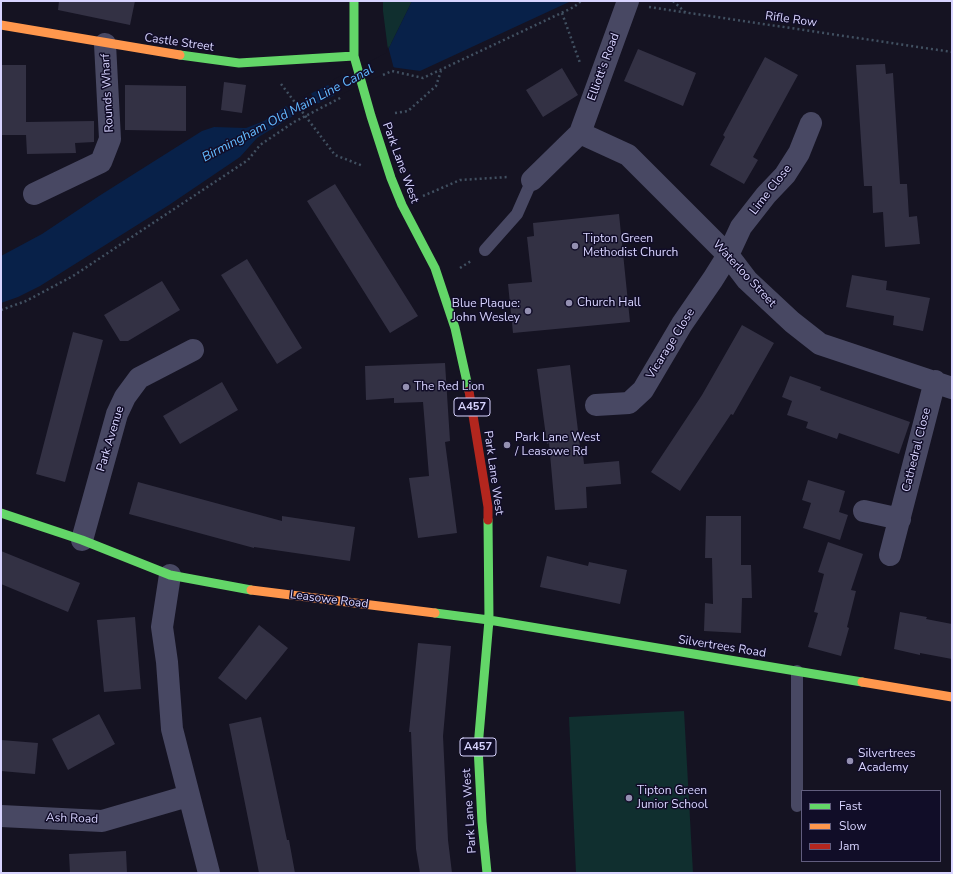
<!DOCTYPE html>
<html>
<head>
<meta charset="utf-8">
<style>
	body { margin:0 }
	#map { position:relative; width:953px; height:874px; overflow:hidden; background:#151322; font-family:"Nunito Sans",sans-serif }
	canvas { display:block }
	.frame { position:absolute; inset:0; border:2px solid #d8d4ff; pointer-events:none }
	.legend { position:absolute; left:801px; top:790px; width:140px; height:72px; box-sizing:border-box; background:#110d28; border:1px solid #615d7e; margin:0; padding:5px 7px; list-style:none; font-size:12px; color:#d8d4ff }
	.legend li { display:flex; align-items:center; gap:8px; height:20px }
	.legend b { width:20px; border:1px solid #615d7e }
</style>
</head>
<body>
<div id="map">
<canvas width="953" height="874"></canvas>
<div class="frame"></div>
<ul class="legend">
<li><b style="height:5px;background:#63d668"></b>Fast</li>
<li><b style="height:5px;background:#ff974d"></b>Slow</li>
<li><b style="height:5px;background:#b3261e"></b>Jam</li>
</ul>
</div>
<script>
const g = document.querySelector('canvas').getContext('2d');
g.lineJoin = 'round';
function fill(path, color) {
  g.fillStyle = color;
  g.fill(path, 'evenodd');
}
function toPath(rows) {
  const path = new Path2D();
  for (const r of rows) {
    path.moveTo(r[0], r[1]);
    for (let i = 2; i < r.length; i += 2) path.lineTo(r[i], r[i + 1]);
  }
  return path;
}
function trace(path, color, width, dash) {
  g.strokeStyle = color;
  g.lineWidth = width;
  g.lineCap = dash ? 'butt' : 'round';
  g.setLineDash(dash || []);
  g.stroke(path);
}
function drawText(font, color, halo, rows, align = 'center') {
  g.font = font + ' "Nunito Sans",sans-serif';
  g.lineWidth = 3;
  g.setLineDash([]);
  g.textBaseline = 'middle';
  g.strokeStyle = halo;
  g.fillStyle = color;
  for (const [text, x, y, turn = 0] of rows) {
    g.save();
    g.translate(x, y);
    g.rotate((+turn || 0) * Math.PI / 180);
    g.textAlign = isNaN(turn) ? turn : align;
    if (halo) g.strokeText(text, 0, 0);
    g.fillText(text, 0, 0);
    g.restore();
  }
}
fill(toPath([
	[383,1,412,1,388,50,383,11],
	[684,711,693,873,576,873,569,717]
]), '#102f2f');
fill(toPath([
	[412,1,569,1,569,2,420,71,391,67,293,116,257,138,240,157,169,205,40,286,18,297,1,303,1,256,42,234,99,196,202,131,214,127,246,128,264,121,286,106,388,55,388,50]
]), '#082149');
fill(toPath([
	[388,46,394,69,336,97,327,83,386,53],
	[310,92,319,106,296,117,286,106]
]), '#151322');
fill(toPath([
	[59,1,135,1,130,25,58,10],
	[638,49,696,73,683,106,624,81],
	[765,57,798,75,753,157,758,160,744,184,710,165,725,137,723,135],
	[885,64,886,74,893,73,900,184,907,184,909,217,917,216,920,244,885,247,883,212,873,213,872,186,864,186,856,65],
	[1,65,26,65,26,122,94,121,94,142,75,143,76,153,27,154,26,135,1,135],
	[562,68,578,95,543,117,526,90],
	[224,82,246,85,242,113,221,110],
	[125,85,186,86,186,131,125,130],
	[335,184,418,316,390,333,307,201],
	[619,214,630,322,513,333,508,284,532,282,527,237,534,236,533,223],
	[247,259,302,348,277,364,221,275],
	[852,275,887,281,886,290,930,298,923,331,893,325,894,316,846,307],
	[162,281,180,310,128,341,120,341,104,315],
	[742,325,774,343,733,415,731,414,680,491,651,472,702,395],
	[73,332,103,340,65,482,36,474],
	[445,363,450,441,445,442,457,533,418,538,409,478,429,476,423,402,394,403,394,398,366,400,365,366],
	[570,365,580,447,582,447,584,464,619,461,621,484,586,487,587,508,555,510,549,443,547,444,537,369],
	[790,376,821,387,820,390,910,422,899,454,839,433,837,439,806,428,808,422,787,415,792,401,782,397],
	[222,382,238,410,180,444,163,416],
	[808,480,845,491,839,512,848,515,840,540,803,528,811,503,802,500],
	[138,482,282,521,282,516,355,527,350,561,254,547,254,548,129,514],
	[706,516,741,516,741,565,751,565,752,598,742,598,741,633,704,631,705,603,713,604,712,558,705,558],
	[828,542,863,554,851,590,856,591,847,627,849,628,841,656,808,647,818,613,814,612,824,574,818,572],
	[1,551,80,583,68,612,1,584],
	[547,556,588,566,589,562,627,570,620,604,540,587],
	[900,612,927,617,926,619,952,624,952,659,920,653,920,655,894,649],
	[135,617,141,689,104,692,97,620],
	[259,625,288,648,246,700,218,678],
	[418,643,451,646,443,736,448,840,452,873,420,873,416,849,411,732,409,732],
	[99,714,115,744,68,770,52,739],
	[261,717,287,840,289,840,295,873,259,873,229,724],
	[1,740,38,743,35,774,1,771],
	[126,851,127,873,70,873,69,854]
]), '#333144');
trace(toPath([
	[673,1,686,13],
	[649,7,952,52],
	[562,13,580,63],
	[383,75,392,71,423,78,574,7,581,1],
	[281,84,335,155,363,166],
	[395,113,408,111,436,86,441,71],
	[423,196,460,180,508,177],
	[460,268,471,261],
	[1,310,26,301,73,276,248,160,260,145,294,122,342,97]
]), '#415061', 2.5, [2, 3]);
trace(toPath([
	[485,250,517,214,532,180],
	[797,671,797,806]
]), '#484863', 12);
trace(toPath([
	[580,133,628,155,728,255,747,280,792,322,820,344,952,388],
	[532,180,580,133,628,1],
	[34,194,101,162,110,139,105,44],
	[596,405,629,403,643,390,682,324,713,279,728,255,741,227,766,195,785,175,799,153,811,123],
	[864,511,900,519],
	[82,540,117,414,125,397,139,378,193,350],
	[890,555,935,381],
	[170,575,162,627,167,662,172,729,209,873],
	[1,816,102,821,188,796]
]), '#484863', 22);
trace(toPath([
	[354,1,354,56,371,116,391,178,402,205,435,268,455,328,469,391],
	[180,55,239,63,354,56],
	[1,513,82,540,170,575,251,590],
	[435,613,489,620,862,682],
	[487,873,482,822,478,747,489,620,488,520]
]), '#63d668', 9);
trace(toPath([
	[1,25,180,55],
	[251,590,435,613],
	[862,682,952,697]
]), '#ff974d', 9);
trace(toPath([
	[469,391,488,507,488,520]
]), '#b3261e', 9);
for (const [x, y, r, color] of [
	[575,246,4,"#9490b2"],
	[569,303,4,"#9490b2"],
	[528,311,4,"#9490b2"],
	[406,387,4,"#9490b2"],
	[507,445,4,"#9490b2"],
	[850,761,4,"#9490b2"],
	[629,798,4,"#9490b2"]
]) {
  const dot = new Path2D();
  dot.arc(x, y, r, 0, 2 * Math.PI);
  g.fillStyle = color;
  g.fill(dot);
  trace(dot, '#110d28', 1.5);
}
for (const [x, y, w] of [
	[472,407,36],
	[478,747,36]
]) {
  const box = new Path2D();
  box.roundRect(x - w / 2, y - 9, w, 18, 3);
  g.fillStyle = '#110d28';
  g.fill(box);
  trace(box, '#d8d4ff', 1);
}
drawText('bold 11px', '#d8d4ff', null, [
	["A457",472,407],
	["A457",478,747]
]);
drawText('12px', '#d8d4ff', '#110d28', [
	["Rifle Row",791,20,8],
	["Castle Street",179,43,8],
	["Elliott's Road",604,67,-70],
	["Rounds Wharf",108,93,-93],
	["Park Lane West",400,163,70],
	["Lime Close",771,190,-52],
	["Waterloo Street",744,274,47],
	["Vicarage Close",671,344,-58],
	["Park Avenue",111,439,-73],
	["Cathedral Close",917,450,-76],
	["Park Lane West",493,473,82],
	["Leasowe Road",329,600,7],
	["Silvertrees Road",722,647,9],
	["Park Lane West",470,811,-94],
	["Ash Road",72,819,2]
]);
drawText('12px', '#d8d4ff', '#110d28', [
	["Tipton Green",583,239],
	["Methodist Church",583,253],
	["Church Hall",577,303],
	["Blue Plaque:",520,304,"right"],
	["John Wesley",520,318,"right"],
	["The Red Lion",414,387],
	["Park Lane West",515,438],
	["/ Leasowe Rd",515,452],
	["Silvertrees",858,754],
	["Academy",858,768],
	["Tipton Green",637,791],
	["Junior School",637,805]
], 'left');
drawText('italic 13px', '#62baff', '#110d28', [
	["Birmingham Old Main Line Canal",288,114,-28]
]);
</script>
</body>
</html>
